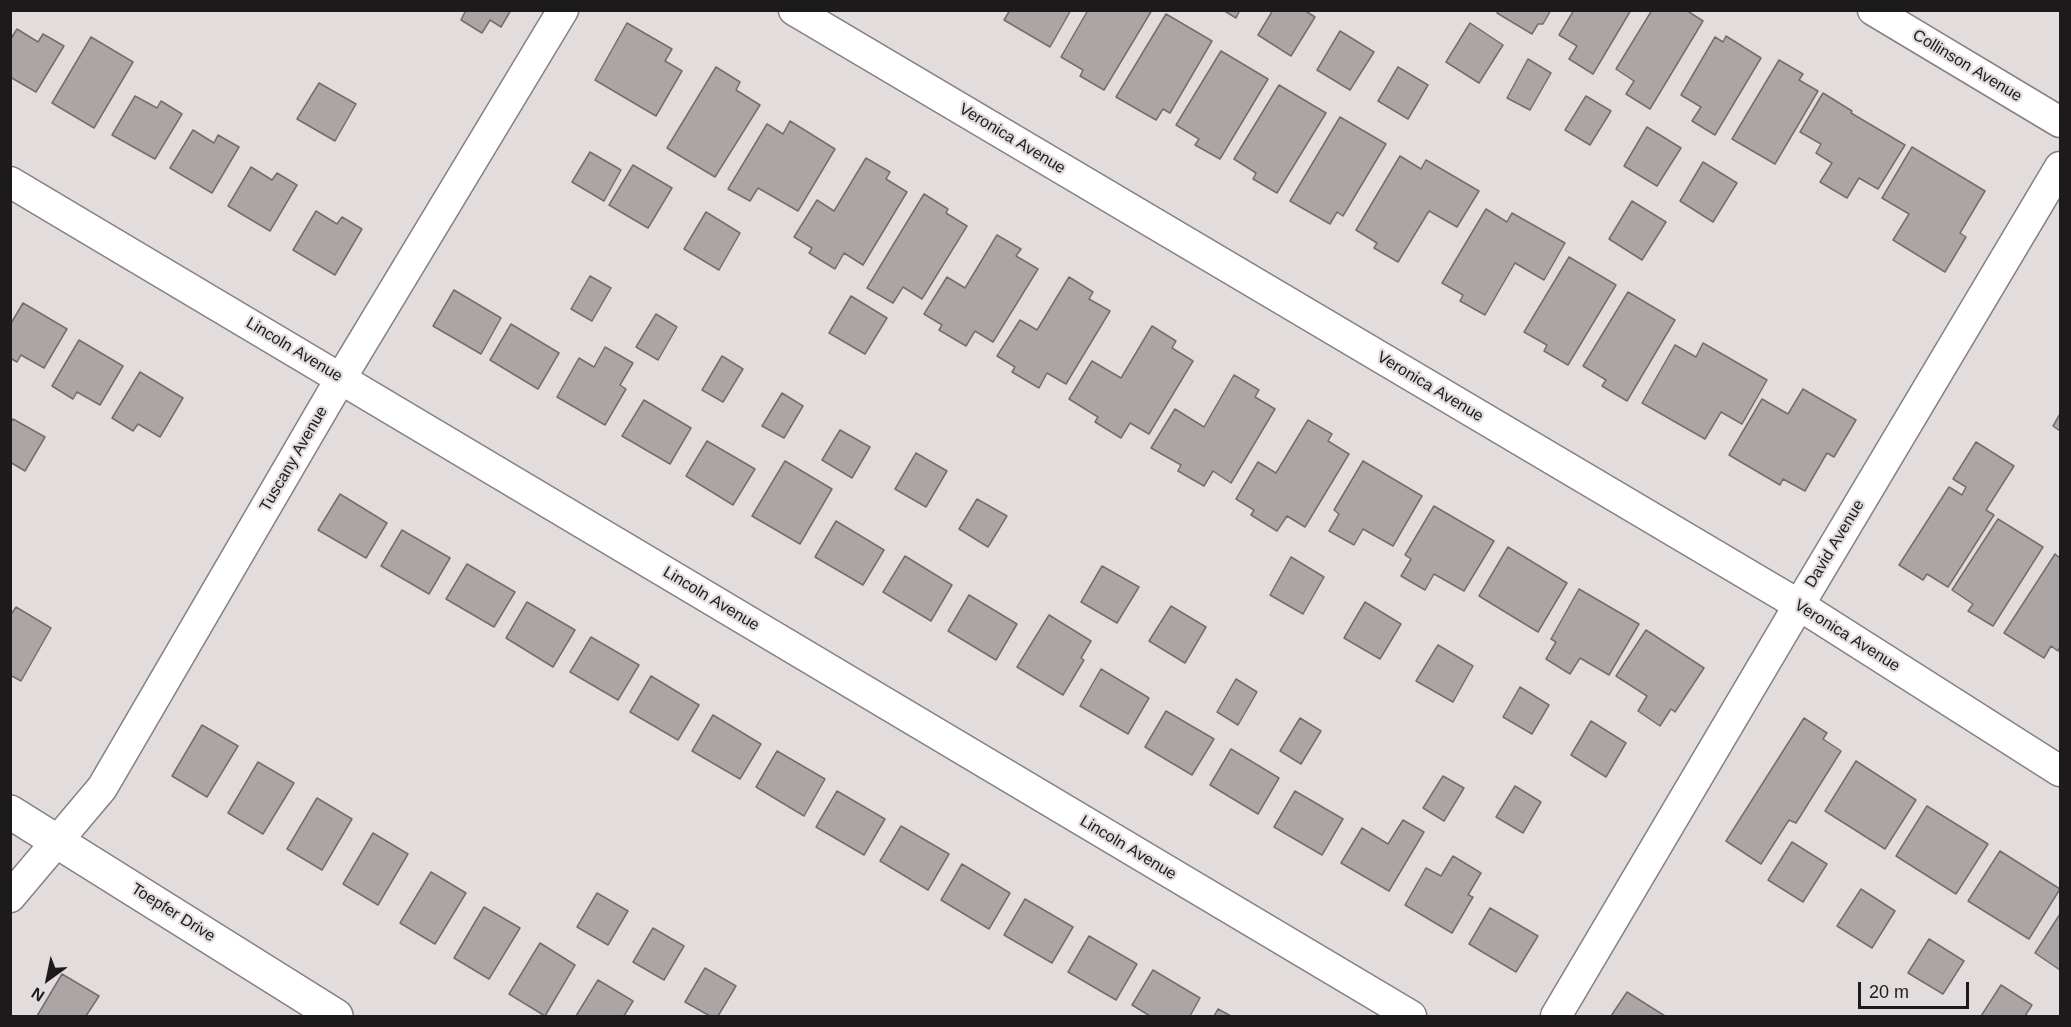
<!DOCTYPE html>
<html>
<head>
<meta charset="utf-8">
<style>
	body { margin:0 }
	#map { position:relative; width:2071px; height:1027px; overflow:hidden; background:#e2dcdc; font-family:Arial,sans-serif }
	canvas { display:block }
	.frame { position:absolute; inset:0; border:12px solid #1c1a1a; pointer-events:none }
	.north { position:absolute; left:18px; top:949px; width:60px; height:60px; -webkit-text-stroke:4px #e2dcdc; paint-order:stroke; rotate:213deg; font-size:16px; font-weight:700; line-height:24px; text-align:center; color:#1c1a1a }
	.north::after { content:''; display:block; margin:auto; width:21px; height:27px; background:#1c1a1a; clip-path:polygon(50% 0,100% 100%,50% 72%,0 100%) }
	.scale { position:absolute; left:1858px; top:982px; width:111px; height:27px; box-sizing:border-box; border:3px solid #1c1a1a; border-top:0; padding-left:8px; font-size:18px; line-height:21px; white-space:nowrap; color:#1c1a1a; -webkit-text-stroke:4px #e2dcdc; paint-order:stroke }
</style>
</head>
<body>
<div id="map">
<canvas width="2071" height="1027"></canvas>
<div class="frame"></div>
<div class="north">N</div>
<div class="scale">20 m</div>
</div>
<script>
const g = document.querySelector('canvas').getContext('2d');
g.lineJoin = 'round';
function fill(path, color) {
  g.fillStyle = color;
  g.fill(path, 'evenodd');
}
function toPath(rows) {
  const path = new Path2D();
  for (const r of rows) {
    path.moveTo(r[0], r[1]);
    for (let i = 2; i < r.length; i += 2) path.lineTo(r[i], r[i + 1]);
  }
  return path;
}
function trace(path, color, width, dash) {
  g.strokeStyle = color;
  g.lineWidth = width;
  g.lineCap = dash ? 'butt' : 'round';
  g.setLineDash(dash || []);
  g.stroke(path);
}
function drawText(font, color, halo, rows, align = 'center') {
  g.font = font + ' Arial,sans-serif';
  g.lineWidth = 4.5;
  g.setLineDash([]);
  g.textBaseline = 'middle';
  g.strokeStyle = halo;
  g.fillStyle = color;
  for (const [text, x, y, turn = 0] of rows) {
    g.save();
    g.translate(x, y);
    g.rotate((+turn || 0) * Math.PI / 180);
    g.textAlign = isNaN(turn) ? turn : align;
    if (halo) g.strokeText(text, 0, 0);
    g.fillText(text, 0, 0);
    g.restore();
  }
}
const building = toPath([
	[466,10,511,10,501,27,490,20,482,33,461,20,466,10],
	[1010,10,1071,10,1050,47,1004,20,1010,10],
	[1088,10,1152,10,1104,90,1080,76,1083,70,1061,57,1088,10],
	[1223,10,1240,10,1236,18,1223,10],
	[1273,10,1304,10,1315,17,1291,56,1258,35,1273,10],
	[1499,10,1551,10,1543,24,1538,24,1532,34,1497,13,1499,10],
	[1574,10,1631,10,1593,74,1569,59,1577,46,1559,35,1574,10],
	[1652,10,1686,10,1703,21,1650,109,1626,94,1634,81,1616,69,1652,10],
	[1166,14,1212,41,1170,113,1163,109,1156,120,1116,97,1166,14],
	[627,23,672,49,665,61,682,71,656,116,595,80,627,23],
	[1470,23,1503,45,1479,83,1446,62,1470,23],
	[17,29,38,42,43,34,64,46,36,92,10,77,10,40,17,29],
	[1340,31,1374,52,1350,90,1317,70,1340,31],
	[1726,36,1761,58,1715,135,1692,121,1701,107,1681,95,1715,37,1723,42,1726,36],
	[91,37,133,62,94,128,52,103,91,37],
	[1221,51,1268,79,1220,159,1195,145,1199,139,1176,125,1221,51],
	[1528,59,1551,73,1530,110,1507,98,1528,59],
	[1779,60,1803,74,1799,80,1818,91,1775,164,1732,139,1779,60],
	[716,67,740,82,736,90,760,105,715,177,667,148,716,67],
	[1398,67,1428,85,1408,119,1378,101,1398,67],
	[319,83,356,104,335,141,297,119,319,83],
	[1279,85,1326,113,1277,193,1253,179,1256,173,1234,159,1279,85],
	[1823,93,1852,111,1851,113,1905,145,1878,189,1859,178,1847,198,1820,182,1832,163,1816,153,1821,144,1800,132,1823,93],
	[135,96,157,108,161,101,182,114,155,159,112,135,135,96],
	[1586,96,1611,111,1590,145,1565,130,1586,96],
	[1340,117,1386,144,1343,216,1337,212,1330,224,1290,201,1340,117],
	[790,121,835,149,798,211,758,188,750,201,728,189,767,124,783,134,790,121],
	[1647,127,1681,148,1657,186,1624,166,1647,127],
	[193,130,214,143,218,135,239,147,212,193,170,168,193,130],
	[1912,147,1985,191,1960,233,1966,237,1945,272,1893,240,1909,214,1882,198,1912,147],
	[590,152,621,170,604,201,572,182,590,152],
	[1400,156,1421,169,1426,160,1479,191,1457,227,1429,211,1398,262,1374,248,1377,243,1356,230,1400,156],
	[866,158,890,172,886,179,907,192,863,265,844,253,835,269,809,253,812,248,794,237,817,200,834,211,866,158],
	[1703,162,1737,183,1713,222,1680,201,1703,162],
	[633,165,672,188,648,228,609,205,633,165],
	[251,167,272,180,277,173,297,185,270,231,228,206,251,167],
	[924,194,948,209,946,213,967,226,922,299,903,287,893,303,867,288,924,194],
	[1632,201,1666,222,1642,260,1609,239,1632,201],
	[1486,209,1507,222,1512,213,1565,243,1544,280,1515,263,1485,315,1460,301,1463,295,1442,283,1486,209],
	[316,211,337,224,342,217,362,229,335,275,293,250,316,211],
	[706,212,740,233,719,270,684,249,706,212],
	[997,235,1021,249,1016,256,1038,269,993,342,975,331,966,346,939,330,942,325,924,314,947,277,965,288,997,235],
	[1569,257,1616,285,1568,365,1544,351,1547,345,1524,332,1569,257],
	[590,276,611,288,592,321,571,309,590,276],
	[1069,277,1093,292,1089,299,1110,311,1066,384,1047,373,1039,388,1012,372,1015,367,997,356,1020,320,1037,330,1069,277],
	[454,290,501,318,481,354,433,326,454,290],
	[1628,292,1675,320,1627,401,1602,386,1606,380,1583,366,1628,292],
	[851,296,887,318,865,354,829,333,851,296],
	[23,303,67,329,44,368,21,355,17,362,10,358,10,325,23,303],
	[656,314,677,327,658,360,636,347,656,314],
	[511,324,559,353,538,389,490,360,511,324],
	[1152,326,1176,341,1172,348,1193,361,1149,434,1130,423,1121,438,1095,422,1098,417,1069,399,1092,361,1121,378,1152,326],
	[79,340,123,366,100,405,77,392,73,399,52,386,79,340],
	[1703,343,1767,380,1742,424,1721,412,1705,439,1642,403,1675,345,1696,357,1703,343],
	[605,347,633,363,620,385,626,389,605,425,557,397,579,358,594,367,605,347],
	[722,356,743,369,723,402,702,390,722,356],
	[140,372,183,398,160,437,138,424,133,431,112,418,140,372],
	[1234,375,1259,390,1255,397,1275,409,1231,483,1213,471,1204,486,1178,471,1181,465,1151,448,1175,409,1204,427,1234,375],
	[1803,389,1856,420,1834,457,1827,453,1805,491,1783,479,1780,485,1729,455,1762,399,1788,414,1803,389],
	[782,393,803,406,784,438,762,426,782,393],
	[644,400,691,428,670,464,622,436,644,400],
	[2060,414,2060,431,2053,426,2060,414],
	[13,419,45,437,25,471,10,462,10,423,13,419],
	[1308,420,1332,434,1328,441,1349,454,1305,527,1287,516,1277,531,1251,515,1254,510,1236,499,1258,462,1276,473,1308,420],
	[840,430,870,447,852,478,822,460,840,430],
	[707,441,755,469,733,505,686,476,707,441],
	[1976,442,2014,466,1986,510,1994,515,1948,587,1927,574,1923,580,1899,565,1949,487,1962,495,1966,487,1953,479,1976,442],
	[916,453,947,471,926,507,895,489,916,453],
	[785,461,832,489,800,544,752,516,785,461],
	[1363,461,1422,496,1393,546,1363,529,1354,545,1329,531,1339,514,1334,510,1363,461],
	[340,494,387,523,366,558,318,530,340,494],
	[977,499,1007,516,988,547,959,529,977,499],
	[1434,506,1494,541,1464,591,1434,574,1425,590,1401,576,1411,559,1405,555,1434,506],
	[1998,519,2043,547,1993,626,1968,611,1973,604,1952,590,1998,519],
	[836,521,884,550,863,585,815,557,836,521],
	[402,530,450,558,429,594,381,566,402,530],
	[1508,547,1567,583,1538,632,1479,596,1508,547],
	[2055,554,2060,558,2060,646,2058,651,2051,646,2044,658,2004,633,2055,554],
	[905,556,952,585,931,621,883,592,905,556],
	[1291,557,1324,577,1303,614,1270,595,1291,557],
	[467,564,515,592,494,627,446,599,467,564],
	[1102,566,1139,587,1117,623,1081,602,1102,566],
	[1579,589,1639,624,1609,675,1580,658,1570,674,1546,659,1556,642,1551,639,1579,589],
	[969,595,1017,624,996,660,948,631,969,595],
	[527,602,575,630,553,667,506,638,527,602],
	[1365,602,1401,624,1380,659,1344,638,1365,602],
	[1171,606,1206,627,1185,663,1149,641,1171,606],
	[16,607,51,628,21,681,10,675,10,616,16,607],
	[1049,615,1091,641,1081,658,1084,660,1063,695,1017,667,1049,615],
	[1646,630,1704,668,1675,712,1671,709,1660,726,1638,711,1647,696,1616,676,1646,630],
	[591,637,639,665,618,700,570,672,591,637],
	[1438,645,1473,666,1453,702,1416,681,1438,645],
	[1101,669,1149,698,1128,734,1080,706,1101,669],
	[651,676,699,705,678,740,630,712,651,676],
	[1236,679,1257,692,1238,725,1217,712,1236,679],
	[1520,687,1549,705,1532,734,1503,717,1520,687],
	[1166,711,1214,739,1192,775,1145,747,1166,711],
	[713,715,761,744,740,779,692,751,713,715],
	[1300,718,1321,731,1301,764,1280,751,1300,718],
	[1804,718,1827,733,1823,739,1841,751,1796,823,1789,820,1761,864,1726,841,1804,718],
	[1591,721,1626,743,1606,777,1571,755,1591,721],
	[202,725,238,746,207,797,172,776,202,725],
	[1231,749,1279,778,1258,814,1210,785,1231,749],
	[777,751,825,779,804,816,756,787,777,751],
	[1856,761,1916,800,1885,849,1825,811,1856,761],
	[258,762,294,783,263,834,228,813,258,762],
	[1443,776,1464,788,1444,821,1423,808,1443,776],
	[1515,786,1541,802,1523,833,1496,817,1515,786],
	[837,791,885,819,864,855,816,827,837,791],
	[1295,791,1343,819,1322,855,1274,827,1295,791],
	[317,798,352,819,322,870,287,849,317,798],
	[1927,806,1988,844,1956,894,1896,856,1927,806],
	[1403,820,1424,832,1389,891,1341,863,1362,828,1388,844,1403,820],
	[901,826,949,854,928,890,880,861,901,826],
	[373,833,408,854,378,905,343,884,373,833],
	[1792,842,1827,864,1803,902,1768,880,1792,842],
	[2000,851,2060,889,2029,939,1968,901,2000,851],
	[1453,856,1481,873,1468,895,1473,897,1452,933,1405,905,1426,868,1441,876,1453,856],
	[962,864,1010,893,989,929,941,900,962,864],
	[431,872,466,893,435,944,400,923,431,872],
	[1861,889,1895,911,1872,948,1837,926,1861,889],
	[597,893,628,911,608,945,577,927,597,893],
	[1025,899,1073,927,1052,963,1004,935,1025,899],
	[484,907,520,928,489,979,454,958,484,907],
	[1490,908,1538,936,1516,972,1469,944,1490,908],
	[2060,914,2060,970,2035,953,2060,914],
	[653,928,684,946,664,980,633,962,653,928],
	[1089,936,1137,964,1116,1000,1068,972,1089,936],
	[1929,939,1964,961,1943,994,1908,973,1929,939],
	[540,943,575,965,545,1016,509,994,540,943],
	[705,968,736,986,718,1016,710,1016,685,1002,705,968],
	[1153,970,1200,998,1190,1016,1150,1016,1132,1005,1153,970],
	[62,974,99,996,86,1016,37,1016,62,974],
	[598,980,633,1001,624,1016,576,1016,598,980],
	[2001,985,2032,1005,2025,1016,1981,1016,2001,985],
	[1627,992,1665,1016,1611,1016,1627,992],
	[1218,1009,1231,1016,1214,1016,1218,1009]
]);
fill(building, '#aba6a5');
trace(building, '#736e6d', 1.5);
const minor = toPath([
	[794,10,1799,605,2060,771],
	[1873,10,2060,122],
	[10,182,1411,1016],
	[10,897,102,788,341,378,563,10],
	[1556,1016,1799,605,2060,167]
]);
const tertiary = toPath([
	[10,812,336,1016]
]);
trace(minor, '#85807f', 33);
trace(tertiary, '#85807f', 36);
trace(minor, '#fff', 30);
trace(tertiary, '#fff', 33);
drawText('16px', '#1c1a1a', '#e2dcdc', [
	["Collinson Avenue",1967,66,31],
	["Veronica Avenue",1012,139,31],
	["Lincoln Avenue",294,350,31],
	["Veronica Avenue",1430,387,31],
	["Tuscany Avenue",294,459,-60],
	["David Avenue",1835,544,-59],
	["Lincoln Avenue",711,599,31],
	["Veronica Avenue",1847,636,32],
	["Lincoln Avenue",1128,848,31],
	["Toepfer Drive",173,913,32]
]);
</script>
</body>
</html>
